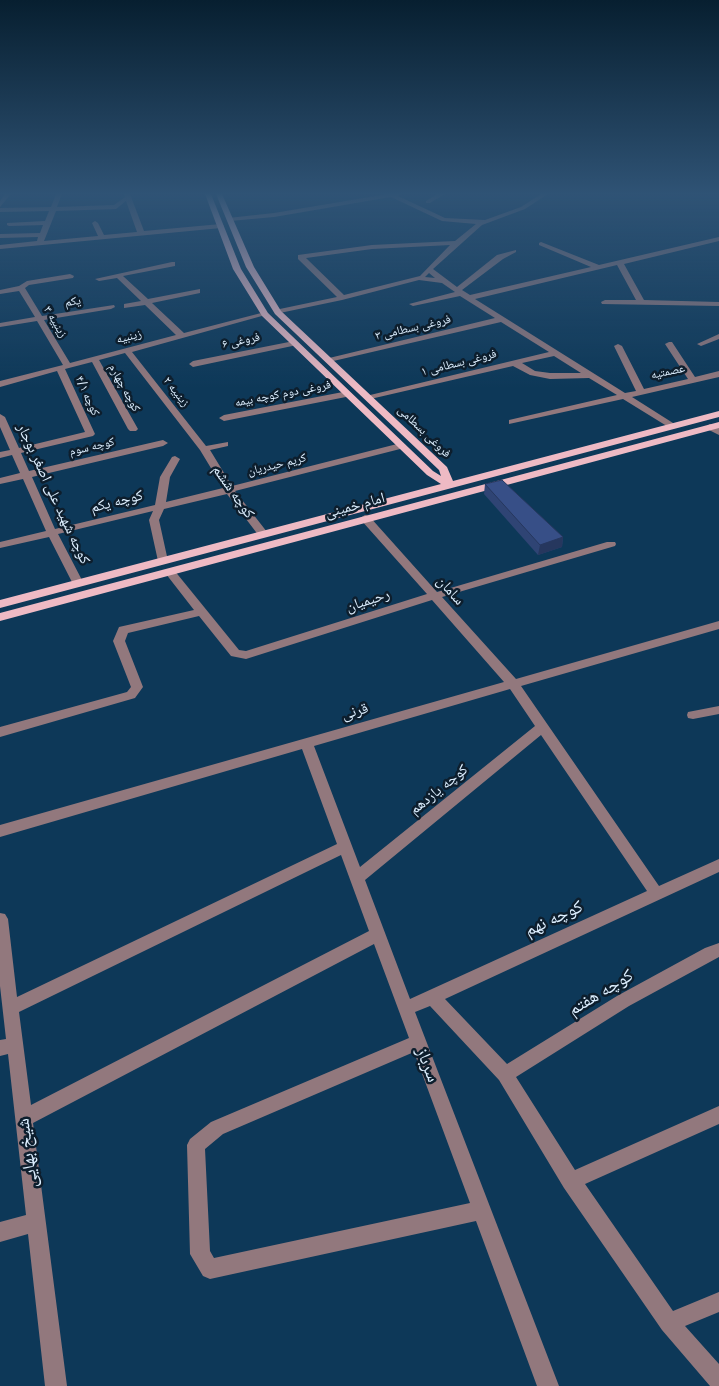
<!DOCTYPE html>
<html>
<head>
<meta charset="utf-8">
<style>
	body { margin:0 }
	canvas { display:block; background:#0d3858 }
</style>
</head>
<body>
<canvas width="719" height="1386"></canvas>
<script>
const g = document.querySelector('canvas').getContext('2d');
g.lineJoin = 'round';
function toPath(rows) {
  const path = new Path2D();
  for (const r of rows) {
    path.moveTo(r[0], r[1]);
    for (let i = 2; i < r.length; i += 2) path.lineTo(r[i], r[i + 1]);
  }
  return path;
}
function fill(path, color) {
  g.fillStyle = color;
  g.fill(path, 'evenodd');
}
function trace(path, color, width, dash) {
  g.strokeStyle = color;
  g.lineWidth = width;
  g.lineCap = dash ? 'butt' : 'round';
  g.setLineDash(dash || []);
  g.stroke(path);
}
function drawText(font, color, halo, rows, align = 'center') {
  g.font = font + ' "DM Sans","Noto Naskh Arabic",sans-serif';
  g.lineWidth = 5;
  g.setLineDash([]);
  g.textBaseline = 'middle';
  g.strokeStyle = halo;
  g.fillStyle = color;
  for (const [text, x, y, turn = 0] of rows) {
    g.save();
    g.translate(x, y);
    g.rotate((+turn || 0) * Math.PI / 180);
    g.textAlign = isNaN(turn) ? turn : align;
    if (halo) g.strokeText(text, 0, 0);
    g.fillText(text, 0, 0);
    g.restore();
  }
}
fill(toPath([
	[5,194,11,194,0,207,0,201,5,194],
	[56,194,62,194,57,207,114,205,125,197,124,194,130,194,144,231,221,224,224,226,221,228,0,249,0,245,37,241,38,237,0,238,0,234,40,233,43,225,9,226,7,225,7,223,45,221,49,211,0,212,0,208,51,207,56,194],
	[126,201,137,232,104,235,98,223,95,221,92,223,98,236,44,241,56,211,116,209,126,201],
	[387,194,401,194,398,196,445,218,485,220,521,207,541,194,548,194,525,209,482,225,433,269,457,287,497,255,516,250,516,252,503,259,462,290,470,295,591,267,539,245,539,243,541,242,599,265,719,237,719,241,624,264,644,300,719,302,719,306,602,304,601,302,605,300,636,300,617,265,475,299,625,393,636,391,614,346,618,344,622,346,644,389,688,379,665,344,669,342,672,342,695,377,719,371,719,377,632,397,673,423,675,425,670,428,623,399,509,424,509,420,617,395,589,378,550,379,530,375,513,366,366,400,366,396,549,352,501,322,329,362,325,359,495,318,460,296,413,306,409,304,455,292,442,283,419,280,342,300,275,314,275,310,337,297,298,259,298,255,372,245,455,241,476,224,442,221,391,197,274,217,230,221,228,220,228,218,274,213,387,194],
	[450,245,420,276,344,295,306,258,372,249,450,245],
	[429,273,435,278,425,277,429,273],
	[554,356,581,373,550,373,535,371,522,363,554,356],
	[437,194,445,194,430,203,426,203,426,201,437,194],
	[172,262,175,262,175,266,123,276,148,299,200,289,200,293,152,303,184,333,265,312,269,314,132,352,206,446,228,442,228,446,210,450,232,486,401,443,406,446,404,448,235,491,267,532,268,534,267,536,259,536,227,494,164,509,159,520,168,561,167,563,159,563,158,561,149,520,153,511,58,534,84,584,78,587,74,586,49,537,0,548,0,542,46,531,23,479,0,484,0,478,20,473,12,455,0,458,0,452,10,450,0,427,0,414,5,417,19,448,85,432,57,371,0,387,0,381,63,365,37,321,0,327,0,323,35,317,19,291,0,294,0,290,19,286,27,281,70,274,74,276,73,278,29,285,25,288,42,316,114,305,115,307,111,309,44,320,70,363,176,335,145,305,124,308,124,304,141,301,117,278,99,281,95,279,172,262],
	[125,353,200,450,223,488,166,502,170,477,180,459,175,456,172,457,160,477,155,505,55,529,32,477,163,446,168,443,163,440,29,471,21,453,93,436,95,434,65,369,92,362,128,429,130,431,136,431,138,429,99,360,125,353],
	[719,334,719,339,701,346,697,344,719,334],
	[294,341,298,343,297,345,193,367,189,364,193,361,294,341],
	[348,391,352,394,351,396,224,421,219,418,224,415,348,391],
	[710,424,719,428,719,435,707,429,705,427,710,424],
	[365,515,369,516,437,592,607,542,615,542,616,544,615,546,442,597,516,679,719,621,719,629,521,686,659,886,719,859,719,872,445,999,507,1064,617,996,705,948,719,943,719,957,629,1006,516,1077,575,1170,719,1106,719,1124,585,1184,673,1311,719,1292,719,1312,685,1326,719,1364,719,1386,710,1386,662,1330,564,1188,499,1080,430,1006,415,1012,559,1386,537,1386,476,1221,210,1279,203,1276,190,1254,187,1145,190,1139,211,1122,409,1038,374,944,33,1123,67,1386,45,1386,28,1234,0,1242,0,1222,26,1215,8,1054,0,1056,0,1040,6,1039,0,986,0,913,5,914,8,919,17,997,337,844,302,749,0,837,0,825,504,682,432,600,246,659,231,656,199,616,128,633,125,641,143,687,135,698,0,737,0,727,127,692,131,687,113,641,119,627,194,610,166,574,165,572,166,570,174,570,239,650,246,651,427,594,361,520,360,518,365,515],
	[510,689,535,726,360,867,314,746,510,689],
	[541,735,647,891,410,999,365,880,541,735],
	[341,855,369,931,31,1105,19,1012,341,855],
	[414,1052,470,1203,214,1258,210,1251,205,1149,223,1134,414,1052],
	[719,706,719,714,693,719,688,718,687,715,688,712,719,706]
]), '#92787d');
fill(toPath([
	[205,194,211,194,241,269,268,313,433,471,441,476,439,470,275,314,246,267,216,194,222,194,254,267,281,311,447,467,453,481,719,411,719,417,0,608,0,600,441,484,427,475,262,316,233,269,205,194],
	[719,422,719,428,0,621,0,613,719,422]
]), '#eebac4');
fill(toPath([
	[485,484,563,537,562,547,538,555,484,494]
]), '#2f4474');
fill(toPath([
	[563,537,562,547,538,555,540,545]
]), '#26375e');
const building = toPath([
	[502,480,563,537,540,545,485,484,502,480]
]);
fill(building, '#374f87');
trace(building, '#26375e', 1);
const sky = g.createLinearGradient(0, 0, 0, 388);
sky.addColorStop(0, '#071f30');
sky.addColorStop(0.5, '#2f5375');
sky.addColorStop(1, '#2f537500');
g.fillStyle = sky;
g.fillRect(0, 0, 719, 388);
drawText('12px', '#ddefff', '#0d1e2d', [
	["یکم",73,302,-9],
	["زینبیه ۳",55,322,59],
	["فروغی بسطامی ۳",413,328,-13],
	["زینبیه",129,337,-15],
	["فروغی ۶",241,341,-12],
	["فروغی بسطامی ۱",459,363,-14],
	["عصمتیه",668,372,-12],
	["کوچه چهارم",124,388,61],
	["زینبیه ۲",176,392,52],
	["فروغی دوم کوچه بیمه",283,394,-11],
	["کوچه ۴/۱",87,396,66],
	["فروغی بسطامی",424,432,44],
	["کوچه سوم",92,447,-13],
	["کریم حیدریان",277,465,-14]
]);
drawText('15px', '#ddefff', '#0d1e2d', [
	["کوچه ششم",233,492,55],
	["کوچه شهید علی اصغر بوجار",53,494,65],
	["کوچه یکم",117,502,-14],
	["امام خمینی",355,506,-15],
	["سامان",450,591,48],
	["رحیمیان",368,601,-18],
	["قرنی",355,712,-16],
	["کوچه یازدهم",439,790,-39]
]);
drawText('18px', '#ddefff', '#0d1e2d', [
	["کوچه نهم",554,919,-25],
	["کوچه هفتم",601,993,-31],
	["سرباز",427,1065,69],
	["شیخ بهایی",28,1153,-97]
]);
</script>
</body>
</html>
